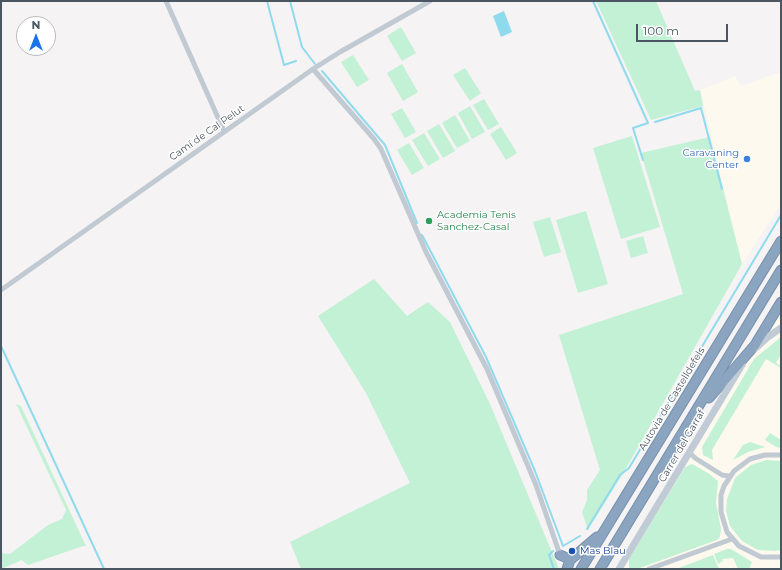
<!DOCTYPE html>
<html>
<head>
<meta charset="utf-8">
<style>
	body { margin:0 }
	#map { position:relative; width:782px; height:570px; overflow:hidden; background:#f5f3f3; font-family:Montserrat,sans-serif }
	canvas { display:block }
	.frame { position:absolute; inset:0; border:2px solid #4a5661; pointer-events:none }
	.north { position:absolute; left:16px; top:16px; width:40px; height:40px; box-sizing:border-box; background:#fff; border:1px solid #b7bbc0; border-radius:50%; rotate:0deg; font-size:11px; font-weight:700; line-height:16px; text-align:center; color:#4a5661 }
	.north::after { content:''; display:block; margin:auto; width:14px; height:18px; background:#1a73e8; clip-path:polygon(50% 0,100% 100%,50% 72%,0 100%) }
	.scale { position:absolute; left:636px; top:24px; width:92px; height:18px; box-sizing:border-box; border:2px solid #4a5661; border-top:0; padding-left:5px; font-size:12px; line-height:14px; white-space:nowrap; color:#4a5661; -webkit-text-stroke:3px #fff; paint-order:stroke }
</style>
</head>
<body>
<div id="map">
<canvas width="782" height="570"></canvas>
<div class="frame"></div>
<div class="north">N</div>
<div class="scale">100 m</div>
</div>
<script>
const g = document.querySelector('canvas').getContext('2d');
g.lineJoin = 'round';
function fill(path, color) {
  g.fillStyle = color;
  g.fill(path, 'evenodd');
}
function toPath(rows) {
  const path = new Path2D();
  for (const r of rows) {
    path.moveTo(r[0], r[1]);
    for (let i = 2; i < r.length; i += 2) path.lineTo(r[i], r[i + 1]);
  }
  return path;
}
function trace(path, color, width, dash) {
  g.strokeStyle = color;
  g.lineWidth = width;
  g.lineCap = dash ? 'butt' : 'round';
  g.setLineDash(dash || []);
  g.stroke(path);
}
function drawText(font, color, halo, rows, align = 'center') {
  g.font = font + ' Montserrat,sans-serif';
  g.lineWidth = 3;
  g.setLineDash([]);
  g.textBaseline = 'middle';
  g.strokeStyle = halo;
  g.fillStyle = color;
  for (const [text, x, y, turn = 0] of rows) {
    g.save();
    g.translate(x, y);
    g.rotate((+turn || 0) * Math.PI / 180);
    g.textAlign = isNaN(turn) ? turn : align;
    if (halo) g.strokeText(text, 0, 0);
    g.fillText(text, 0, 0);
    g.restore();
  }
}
fill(toPath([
	[781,72,781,204,742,264,700,90,735,76,741,86],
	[781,302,781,569,619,569,762,332]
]), '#fdf9ef');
fill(toPath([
	[596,1,656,1,695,91,700,90,703,106,651,120],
	[401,27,416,53,402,61,387,36],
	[353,55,369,80,357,87,341,62],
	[402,64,418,92,403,101,387,73],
	[465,68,481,93,470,101,453,75],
	[484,99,499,124,488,130,473,105],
	[470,106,485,132,472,139,458,113],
	[402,108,416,132,405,138,391,114],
	[455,115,470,141,457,148,442,123],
	[439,124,455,151,443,158,427,131],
	[501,127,517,153,506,160,490,134],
	[424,133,440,159,428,166,412,140],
	[632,136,660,227,621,239,593,148],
	[710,137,742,264,624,472,588,530,582,512,587,500,587,490,600,470,559,335,683,294,641,153],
	[409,143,424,168,412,175,397,150],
	[586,211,608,284,578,293,556,220],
	[550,217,561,252,544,257,533,222],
	[643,236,648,253,631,258,626,241],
	[374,279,407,316,428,302,450,322,490,404,559,569,301,569,290,542,410,483,366,393,318,316],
	[781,337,781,354,776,363,781,366,781,368,766,359,712,450,713,460,703,455,702,447,754,359],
	[16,404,21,406,86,546,83,546,28,565,22,560,1,569,1,553,10,554,48,525,62,519,66,510],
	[770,433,781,440,781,448,776,447,765,440],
	[750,442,765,447,748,452,733,460,743,445],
	[766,460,781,461,781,550,774,551,758,550,742,541,730,526,726,511,727,499,735,478,751,465],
	[692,464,708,473,718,481,716,503,721,529,720,537,717,540,637,569,629,569,629,559,685,467],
	[727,549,731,549,752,562,749,569,738,569,733,558,722,559,723,561,718,564,714,554],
	[713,555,718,567,721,569,676,569]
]), '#c3f1d5');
fill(toPath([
	[504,11,512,32,501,37,493,16]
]), '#90daee');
trace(toPath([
	[267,1,284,65,296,61],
	[290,1,302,47,315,64],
	[593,1,648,123,633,128,643,160],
	[322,71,385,145,417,223],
	[655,122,701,108,722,189],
	[422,235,486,357,535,471,563,546,580,536],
	[1,346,104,569],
	[587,529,620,475,629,468,781,215],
	[553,551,549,555,554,569]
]), '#90daee', 2);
const motorway = toPath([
	[709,398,755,345,781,302],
	[560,555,567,558,576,555],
	[567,569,570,560,597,537],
	[581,569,781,241],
	[600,569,781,270]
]);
trace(motorway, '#7690ad', 11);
trace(toPath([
	[166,1,224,131],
	[313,69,374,139,381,149,426,252,487,369,536,485,560,555],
	[1,290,313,69,340,52,430,1],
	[690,453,695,458,722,475,729,476],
	[781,455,765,455,750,459,734,471,724,486,721,495,721,512,727,532,739,546,761,557,781,557],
	[649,569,732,539]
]), '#c1cad2', 5);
trace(toPath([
	[756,348,768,337,781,328],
	[619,569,742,365]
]), '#c1cbd6', 7);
trace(motorway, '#8ba5c1', 9);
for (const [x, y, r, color] of [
	[747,159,4,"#3f7fe0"],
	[429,221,4,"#2e9e5b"],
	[572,551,4,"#1a4fb4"]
]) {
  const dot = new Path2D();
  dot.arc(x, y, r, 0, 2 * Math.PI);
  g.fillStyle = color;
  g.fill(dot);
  trace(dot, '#fff', 1.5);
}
drawText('10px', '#4a5661', '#fff', [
	["Camí de Cal Pelut",207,133,-35],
	["Autovia de Castelldefels",672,399,-59],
	["Carrer del Garraf",682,446,-60]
]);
drawText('10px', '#366cbe', '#fff', [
	["Caravaning",739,153],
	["Center",739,165]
], 'right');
drawText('10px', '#27864d', '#fff', [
	["Academia Tenis",437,215],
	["Sanchez-Casal",437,227]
], 'left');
drawText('10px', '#164399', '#fff', [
	["Mas Blau",580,551]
], 'left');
</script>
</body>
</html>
